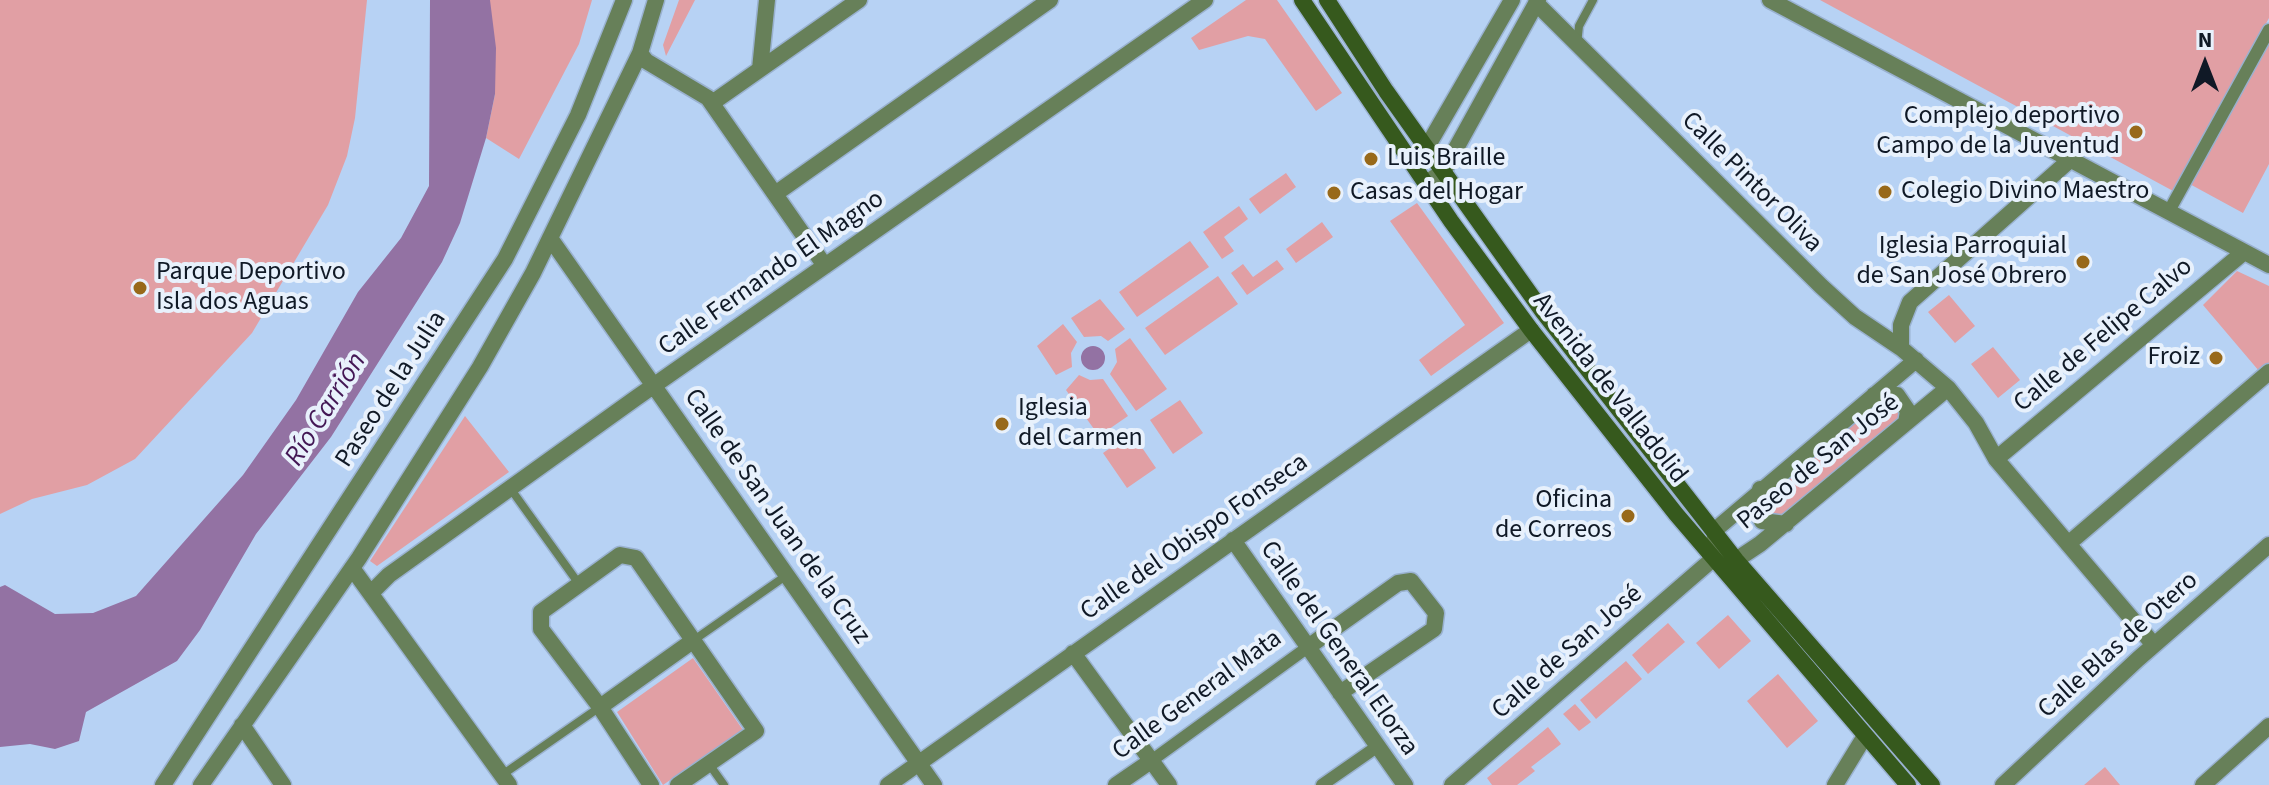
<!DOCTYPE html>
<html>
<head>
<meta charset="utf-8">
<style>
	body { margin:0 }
	#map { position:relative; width:2269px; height:785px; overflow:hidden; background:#b7d2f4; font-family:"Source Sans 3",sans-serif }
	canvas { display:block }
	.north { position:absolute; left:2165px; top:24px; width:80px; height:80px; -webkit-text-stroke:6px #e8f1fc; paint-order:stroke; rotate:0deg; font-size:22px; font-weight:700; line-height:32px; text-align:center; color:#101926 }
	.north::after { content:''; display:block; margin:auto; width:28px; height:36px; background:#101926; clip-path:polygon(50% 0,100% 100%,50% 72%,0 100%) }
</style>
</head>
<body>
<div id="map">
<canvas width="2269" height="785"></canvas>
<div class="north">N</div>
</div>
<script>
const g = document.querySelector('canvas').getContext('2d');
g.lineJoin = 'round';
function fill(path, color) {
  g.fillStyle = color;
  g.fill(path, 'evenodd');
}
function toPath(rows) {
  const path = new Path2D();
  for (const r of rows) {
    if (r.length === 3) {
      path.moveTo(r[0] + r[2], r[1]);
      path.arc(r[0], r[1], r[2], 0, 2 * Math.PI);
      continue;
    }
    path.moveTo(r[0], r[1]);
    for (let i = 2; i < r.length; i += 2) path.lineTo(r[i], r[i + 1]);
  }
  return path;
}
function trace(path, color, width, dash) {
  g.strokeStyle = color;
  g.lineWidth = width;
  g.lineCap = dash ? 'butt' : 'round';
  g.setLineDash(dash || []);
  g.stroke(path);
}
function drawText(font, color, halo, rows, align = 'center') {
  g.font = font + ' "Source Sans 3",sans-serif';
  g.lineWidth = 8;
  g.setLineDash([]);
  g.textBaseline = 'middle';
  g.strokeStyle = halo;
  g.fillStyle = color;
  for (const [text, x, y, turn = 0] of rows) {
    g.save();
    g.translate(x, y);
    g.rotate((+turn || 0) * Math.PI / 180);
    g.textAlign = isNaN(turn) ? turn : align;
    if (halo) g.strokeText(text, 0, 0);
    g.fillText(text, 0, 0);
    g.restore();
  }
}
fill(toPath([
	[0,0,367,0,355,118,347,156,328,205,252,333,135,459,87,485,32,499,0,514],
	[489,0,592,0,579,44,519,159,486,138,495,94],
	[679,0,695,0,666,56,663,45],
	[1246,0,1277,0,1342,93,1316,111,1265,39,1248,36,1199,50,1191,38],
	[1820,0,2269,0,2269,18,2175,192],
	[2269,30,2269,164,2243,213,2186,182],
	[1286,173,1296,187,1260,214,1249,199],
	[1417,203,1504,323,1431,376,1419,360,1465,325,1390,221],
	[1239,206,1248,219,1224,237,1234,251,1222,259,1203,232],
	[1322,222,1333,237,1296,263,1286,249],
	[1190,241,1209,267,1137,317,1119,292],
	[1277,260,1284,269,1247,295,1231,273,1243,264,1253,277],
	[2237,271,2269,286,2269,363,2259,371,2203,305],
	[1218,276,1238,304,1165,355,1145,328],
	[1949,295,1975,326,1955,343,1928,312],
	[1100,299,1125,329,1108,341,1101,336,1084,337,1071,318],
	[1063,324,1077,342,1071,353,1072,367,1056,375,1037,346],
	[1130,338,1167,389,1136,411,1110,374,1117,362,1115,349],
	[1993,347,2020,380,1998,398,1971,364],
	[1079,375,1090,380,1103,379,1128,416,1099,436,1066,390],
	[1889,393,1906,423,1774,525,1757,501],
	[1180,400,1203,433,1173,454,1150,420],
	[465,416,509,472,377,566,370,561],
	[1132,433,1156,468,1127,488,1103,453],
	[1728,615,1751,641,1719,669,1696,643],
	[1668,623,1685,642,1648,674,1632,655],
	[693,658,743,730,663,785,617,712],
	[1626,661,1642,679,1596,719,1580,700],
	[1778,674,1818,721,1787,748,1747,701],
	[1575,704,1591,722,1579,731,1563,714],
	[1548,727,1561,744,1531,767,1535,771,1517,785,1492,785,1487,778],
	[2105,767,2120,785,2084,785]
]), '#e19fa4');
fill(toPath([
	[430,0,490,0,496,48,495,94,486,138,460,223,442,262,331,437,256,534,200,630,177,661,86,712,79,741,55,749,30,744,0,747,0,587,5,585,55,614,93,613,136,596,243,475,296,400,358,292,401,238,429,186],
	[1093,358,12]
]), '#9372a3');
const service = toPath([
	[1577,44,1579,26,1593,0],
	[510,488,579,584],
	[694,640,787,575],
	[709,764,724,785],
	[502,775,600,707]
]);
const pedestrian = toPath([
	[2169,211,2269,30],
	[1151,761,1308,647],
	[1322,785,1378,746]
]);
const minor = toPath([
	[1770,0,2269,265],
	[1536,3,1821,286,1855,317,1901,348,1948,388,1976,423,1996,459,2154,645],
	[640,53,646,61,708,98,825,266],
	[760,69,767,0],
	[712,103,859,0],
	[1410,159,1427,147,1512,0],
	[1426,183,1443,172,1538,0],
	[775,194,1050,0],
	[550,238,934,785],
	[1901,348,1901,325,1910,302,2071,159],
	[1874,395,1897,395,1908,411,1906,423],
	[1996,459,2244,252],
	[1760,489,1757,511,1762,521,1786,524],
	[1233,540,1405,785],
	[2068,544,2269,372],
	[1714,558,1715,530,1916,360],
	[1724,559,1736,560,1760,544,1948,388],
	[352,568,509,785],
	[371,593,389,575,636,398,1205,0],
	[1308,647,1398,583,1411,581,1436,613,1434,629,1340,693],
	[1073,653,1169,785],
	[600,707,694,640],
	[242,725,283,785],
	[201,785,359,558,480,367,533,273,640,53,656,0],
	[651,785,600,707,541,629,541,612,620,555,636,558,756,731,678,785],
	[888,785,1531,330],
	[1116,785,1151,761],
	[1452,785,1714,558],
	[1835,785,1865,736],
	[2003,785,2138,659,2269,545],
	[2203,785,2269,726]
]);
const tertiary = toPath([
	[163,785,505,259,578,115,624,0]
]);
const secondary = toPath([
	[1302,0,1451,221,1531,330,1676,514,1908,785],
	[1327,0,1386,91,1543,312,1736,560,1932,785]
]);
trace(service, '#99b1cf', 11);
trace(pedestrian, '#99b1cf', 15);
trace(minor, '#99b1cf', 19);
trace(tertiary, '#99b1cf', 19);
trace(secondary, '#99b1cf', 19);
trace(service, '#678059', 8);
trace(pedestrian, '#678059', 12);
trace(minor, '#678059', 16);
trace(tertiary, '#678059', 16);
trace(secondary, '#36591d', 16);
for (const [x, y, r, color] of [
	[2136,132,8,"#98691a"],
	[1371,159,8,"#98691a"],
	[1885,192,8,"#98691a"],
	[1334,193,8,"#98691a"],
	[2083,262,8,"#98691a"],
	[140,288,8,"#98691a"],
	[2216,358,8,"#98691a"],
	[1002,424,8,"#98691a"],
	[1628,516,8,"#98691a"]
]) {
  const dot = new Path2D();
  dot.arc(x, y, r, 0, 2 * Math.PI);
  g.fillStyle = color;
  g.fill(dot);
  trace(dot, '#e8f1fc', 3);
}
drawText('26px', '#101926', '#e8f1fc', [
	["Complejo deportivo",2120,117,"right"],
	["Campo de la Juventud",2120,147,"right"],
	["Luis Braille",1387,159],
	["Colegio Divino Maestro",1901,192],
	["Casas del Hogar",1350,193],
	["Iglesia Parroquial",2067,247,"right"],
	["de San José Obrero",2067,277,"right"],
	["Parque Deportivo",156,273],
	["Isla dos Aguas",156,303],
	["Froiz",2200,358,"right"],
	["Iglesia",1018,409],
	["del Carmen",1018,439],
	["Oficina",1612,501,"right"],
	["de Correos",1612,531,"right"]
], 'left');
drawText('26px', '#101926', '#e8f1fc', [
	["Calle Pintor Oliva",1751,183,45],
	["Calle Fernando El Magno",772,274,-35],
	["Calle de Felipe Calvo",2104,336,-40],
	["Avenida de Valladolid",1609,389,52],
	["Paseo de la Julia",392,390,-57],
	["Paseo de San José",1819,463,-39],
	["Calle de San Juan de la Cruz",776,517,55],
	["Calle del Obispo Fonseca",1195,538,-35],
	["Calle Blas de Otero",2119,646,-42],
	["Calle del General Elorza",1338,649,55],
	["Calle de San José",1568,653,-41],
	["Calle General Mata",1198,696,-36]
]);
drawText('italic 28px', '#431755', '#e8f1fc', [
	["Río Carrión",327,410,-58]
]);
</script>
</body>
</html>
